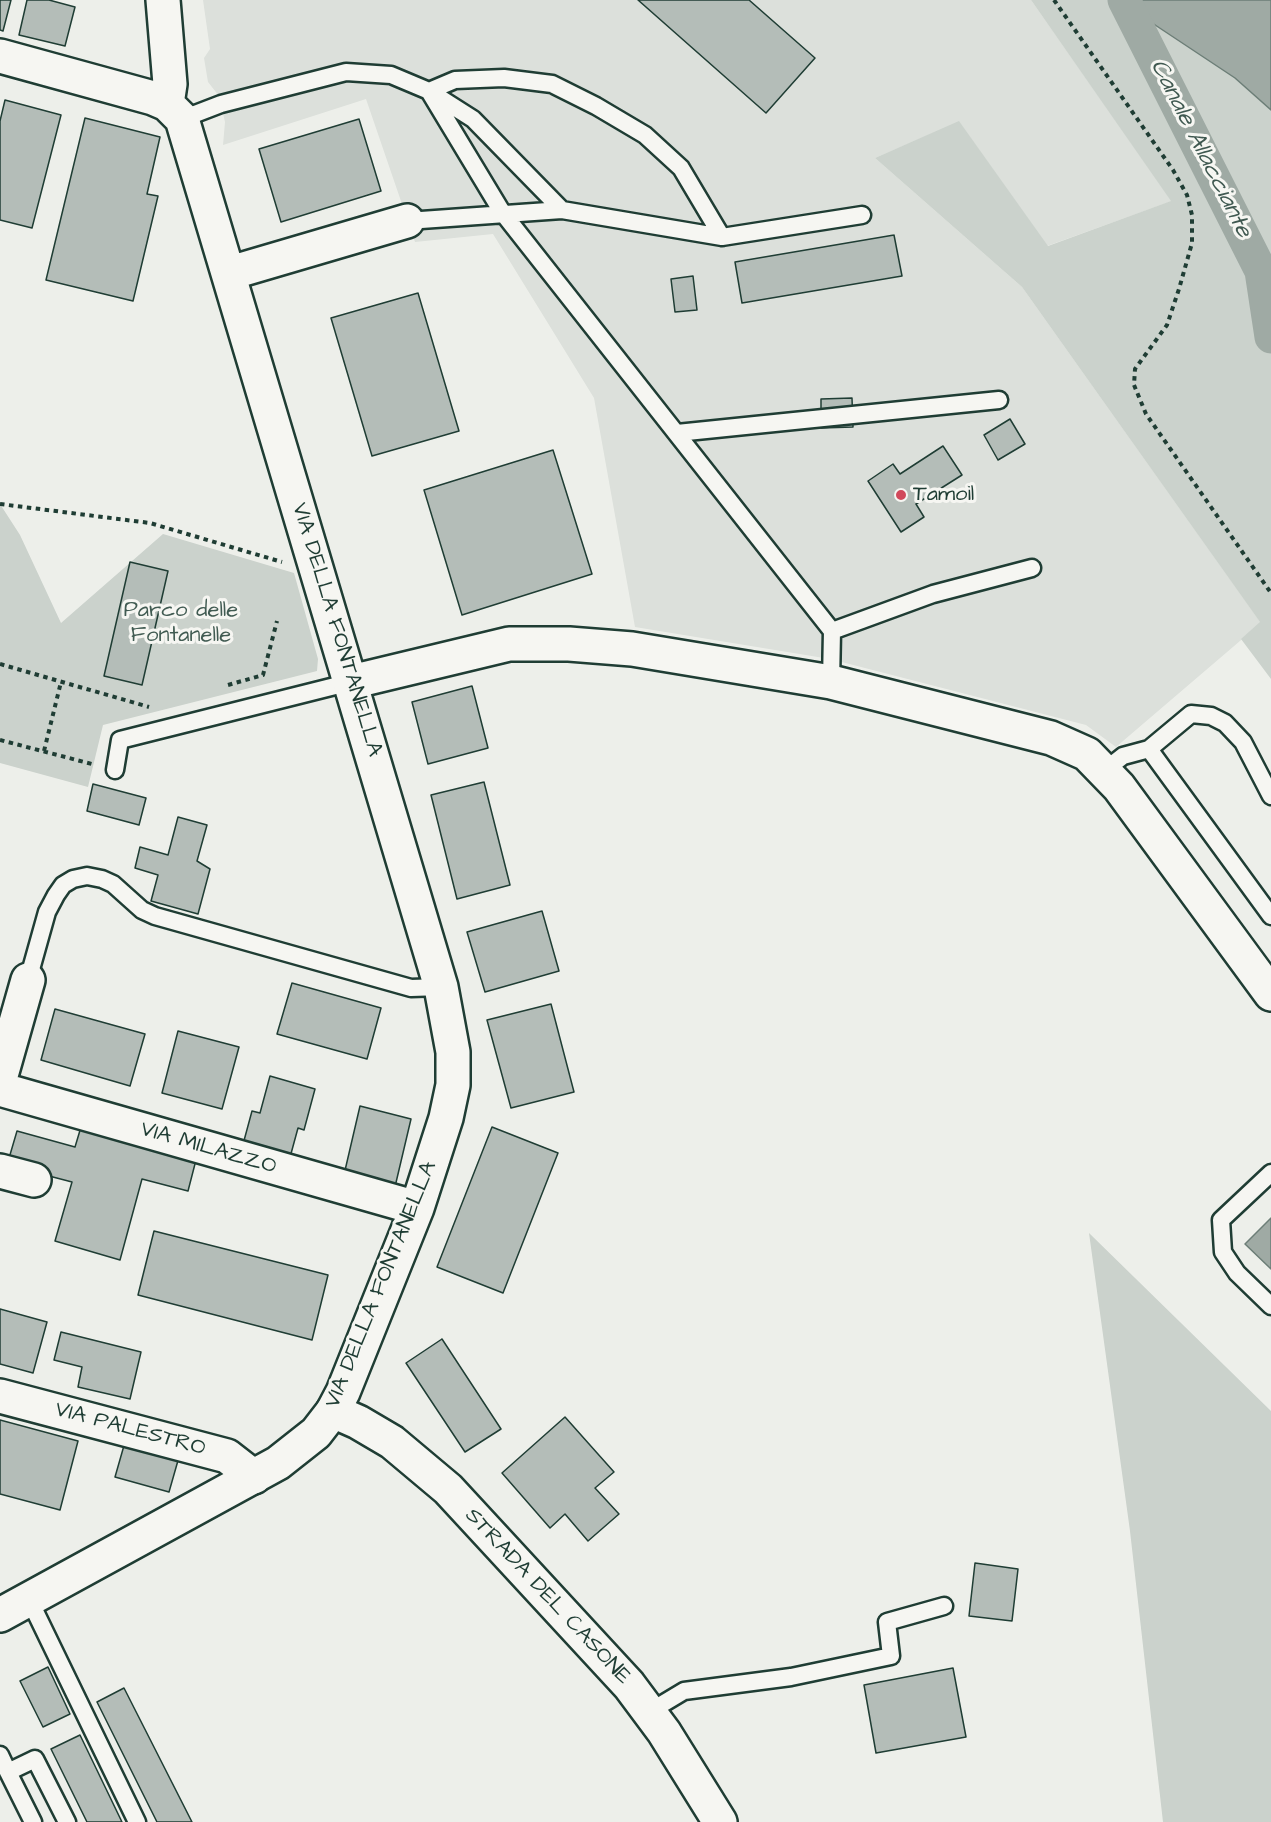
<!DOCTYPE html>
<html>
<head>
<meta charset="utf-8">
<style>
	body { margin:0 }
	canvas { display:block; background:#edefea }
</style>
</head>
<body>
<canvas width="1271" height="1822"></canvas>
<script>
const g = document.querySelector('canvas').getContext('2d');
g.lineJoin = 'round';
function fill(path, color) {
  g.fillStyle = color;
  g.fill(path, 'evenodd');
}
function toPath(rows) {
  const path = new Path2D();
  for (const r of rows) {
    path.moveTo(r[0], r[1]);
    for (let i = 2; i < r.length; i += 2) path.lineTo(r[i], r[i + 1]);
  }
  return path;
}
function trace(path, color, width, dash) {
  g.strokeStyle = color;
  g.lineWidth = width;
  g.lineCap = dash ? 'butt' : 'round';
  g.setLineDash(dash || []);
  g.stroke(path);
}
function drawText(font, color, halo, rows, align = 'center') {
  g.font = font + ' "Architects Daughter",sans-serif';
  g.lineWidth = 6;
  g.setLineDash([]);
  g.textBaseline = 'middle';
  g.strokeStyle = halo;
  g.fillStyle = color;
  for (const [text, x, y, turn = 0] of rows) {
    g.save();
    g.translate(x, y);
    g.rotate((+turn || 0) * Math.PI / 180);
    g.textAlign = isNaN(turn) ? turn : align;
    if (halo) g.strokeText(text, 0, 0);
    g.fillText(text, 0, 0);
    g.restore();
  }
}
fill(toPath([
	[203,0,1031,0,1172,201,1047,246,959,122,875,158,1022,287,1261,623,1116,747,1086,725,830,659,635,627,594,398,493,234,415,242,366,99,223,145,225,122,219,96,208,82,204,58,210,49]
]), '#dce0db');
fill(toPath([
	[1031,0,1123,0,1128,7,1235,78,1271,110,1271,679,1241,639,1260,622,1022,287,875,158,959,121,1048,246,1171,201],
	[0,504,20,535,61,623,163,534,294,573,318,659,317,671,103,725,88,787,0,763],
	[1089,1233,1271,1411,1271,1822,1163,1822,1130,1531]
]), '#cbd2cc');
const water = toPath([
	[1123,0,1271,0,1271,110,1235,78,1128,7,1123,0],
	[1271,1218,1271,1269,1245,1244,1271,1218]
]);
fill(water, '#9faaa4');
trace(water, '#6c7e77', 1.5);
trace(toPath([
	[1124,0,1261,271,1271,337]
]), '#9faaa4', 33);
const building = toPath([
	[0,0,11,0,3,31,0,30,0,0],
	[27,0,49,0,75,7,65,46,19,35,27,0],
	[638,0,749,0,815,58,766,113,638,0],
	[5,100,61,115,32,228,0,220,0,121,5,100],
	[85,118,160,137,147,194,158,196,133,301,46,280,85,118],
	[359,119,381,191,281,222,259,149,359,119],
	[894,235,902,276,742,303,735,262,894,235],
	[693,276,697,310,675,312,671,279,693,276],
	[418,293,459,431,372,456,331,318,418,293],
	[852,398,853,427,821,428,821,399,852,398],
	[1010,419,1025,444,998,460,984,435,1010,419],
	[943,446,962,475,916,504,924,517,901,532,868,481,893,464,900,474,943,446],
	[553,450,592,574,462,615,424,490,553,450],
	[130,562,168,571,142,685,104,676,130,562],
	[472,686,488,748,428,764,412,702,472,686],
	[484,782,510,885,457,899,431,795,484,782],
	[93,784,146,798,139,825,87,811,93,784],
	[178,817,207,825,197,861,210,869,198,914,151,901,158,875,135,868,140,847,168,855,178,817],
	[542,911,559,971,485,992,467,932,542,911],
	[292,983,381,1008,367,1059,277,1034,292,983],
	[551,1004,574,1092,511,1108,487,1020,551,1004],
	[55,1009,145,1034,130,1086,41,1060,55,1009],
	[178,1031,239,1047,222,1109,162,1093,178,1031],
	[270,1076,315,1089,304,1130,298,1128,289,1161,242,1148,252,1111,260,1113,270,1076],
	[360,1106,411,1119,394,1191,343,1179,360,1106],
	[81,1127,196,1160,188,1191,142,1179,120,1260,55,1241,72,1182,7,1165,17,1131,75,1147,81,1127],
	[492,1127,558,1153,503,1293,437,1267,492,1127],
	[154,1231,328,1275,312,1340,138,1295,154,1231],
	[0,1309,47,1322,33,1373,0,1364,0,1309],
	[61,1332,141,1352,130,1399,78,1387,82,1367,54,1360,61,1332],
	[442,1339,501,1429,465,1452,406,1363,442,1339],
	[565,1417,614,1472,595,1488,619,1514,588,1541,565,1514,550,1528,502,1473,565,1417],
	[0,1420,78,1441,60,1510,0,1494,0,1420],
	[125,1442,179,1457,169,1492,115,1477,125,1442],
	[975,1563,1018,1569,1012,1621,969,1616,975,1563],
	[48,1667,70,1714,43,1727,20,1681,48,1667],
	[953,1668,966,1737,876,1753,864,1685,953,1668],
	[124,1688,192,1822,157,1822,97,1702,124,1688],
	[80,1735,122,1822,87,1822,51,1749,80,1735]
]);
fill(building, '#b4bdb8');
trace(building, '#1f3d34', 1.5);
const lane = toPath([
	[429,91,502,212,832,631,831,682],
	[429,91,455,80,504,78,552,84,596,106,645,135,681,168,722,237],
	[182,119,221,104,346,72,391,75,429,91,473,119,562,210],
	[407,221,562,210,722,237,862,215],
	[677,433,999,400],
	[832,631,933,594,1032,568],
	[1149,749,1271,916],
	[115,770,120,740,351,682],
	[1104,771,1123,756,1149,749,1191,714,1211,716,1225,723,1243,742,1271,796],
	[28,980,47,912,56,895,63,885,73,879,87,876,102,879,113,884,142,910,155,916,411,988,441,987],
	[1271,1173,1221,1220,1223,1252,1237,1273,1271,1306],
	[29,1599,137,1822],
	[649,1712,684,1691,791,1677,891,1656,887,1622,944,1606],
	[0,1755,8,1772,35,1759,67,1822],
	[8,1772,33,1822]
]);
const street = toPath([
	[163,0,170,84,167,104],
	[0,56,153,98,167,104,182,119,441,987,453,1052,453,1085,446,1118,417,1208,343,1392,333,1411],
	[230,273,407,221],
	[351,682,509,644,569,644,632,649,831,682,1051,738,1087,754,1119,787,1271,994],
	[0,1079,28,980],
	[0,1089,417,1208],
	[0,1171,34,1180],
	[0,1396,227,1456,254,1477]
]);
const secondary = toPath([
	[0,1615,278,1463,316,1433,333,1411,358,1422,392,1442,448,1489,629,1685,664,1732,720,1822]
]);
trace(lane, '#1f3d34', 21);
trace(street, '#1f3d34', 38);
trace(secondary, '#1f3d34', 38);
trace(toPath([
	[1054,0,1173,170,1187,195,1192,215,1192,243,1179,289,1167,325,1135,369,1134,385,1146,414,1271,593],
	[0,504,150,523,282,562],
	[0,664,149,707],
	[228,685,263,675,277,621],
	[0,740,92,764],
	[44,751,61,682]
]), '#1f3d34', 4, [4.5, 4.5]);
trace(lane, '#f6f6f2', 16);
trace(street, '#f6f6f2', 33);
trace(secondary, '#f6f6f2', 33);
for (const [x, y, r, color] of [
	[901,495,6,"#d1495b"]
]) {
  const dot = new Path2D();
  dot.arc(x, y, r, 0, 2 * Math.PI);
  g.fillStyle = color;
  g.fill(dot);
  trace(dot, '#f6f6f2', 2);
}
drawText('22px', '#1f3d34', '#f6f6f2', [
	["Tamoil",913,495]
], 'left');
drawText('22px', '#415b52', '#f6f6f2', [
	["Parco delle",181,611],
	["Fontanelle",181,636]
]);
drawText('22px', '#1f3d34', '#f6f6f2', [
	["VIA DELLA FONTANELLA",336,630,73],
	["VIA MILAZZO",208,1149,16],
	["VIA DELLA FONTANELLA",382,1285,-68],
	["VIA PALESTRO",130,1430,15],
	["STRADA DEL CASONE",547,1597,47]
]);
drawText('italic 24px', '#3f5850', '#f6f6f2', [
	["Canale Allacciante",1200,149,63]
]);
</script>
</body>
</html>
